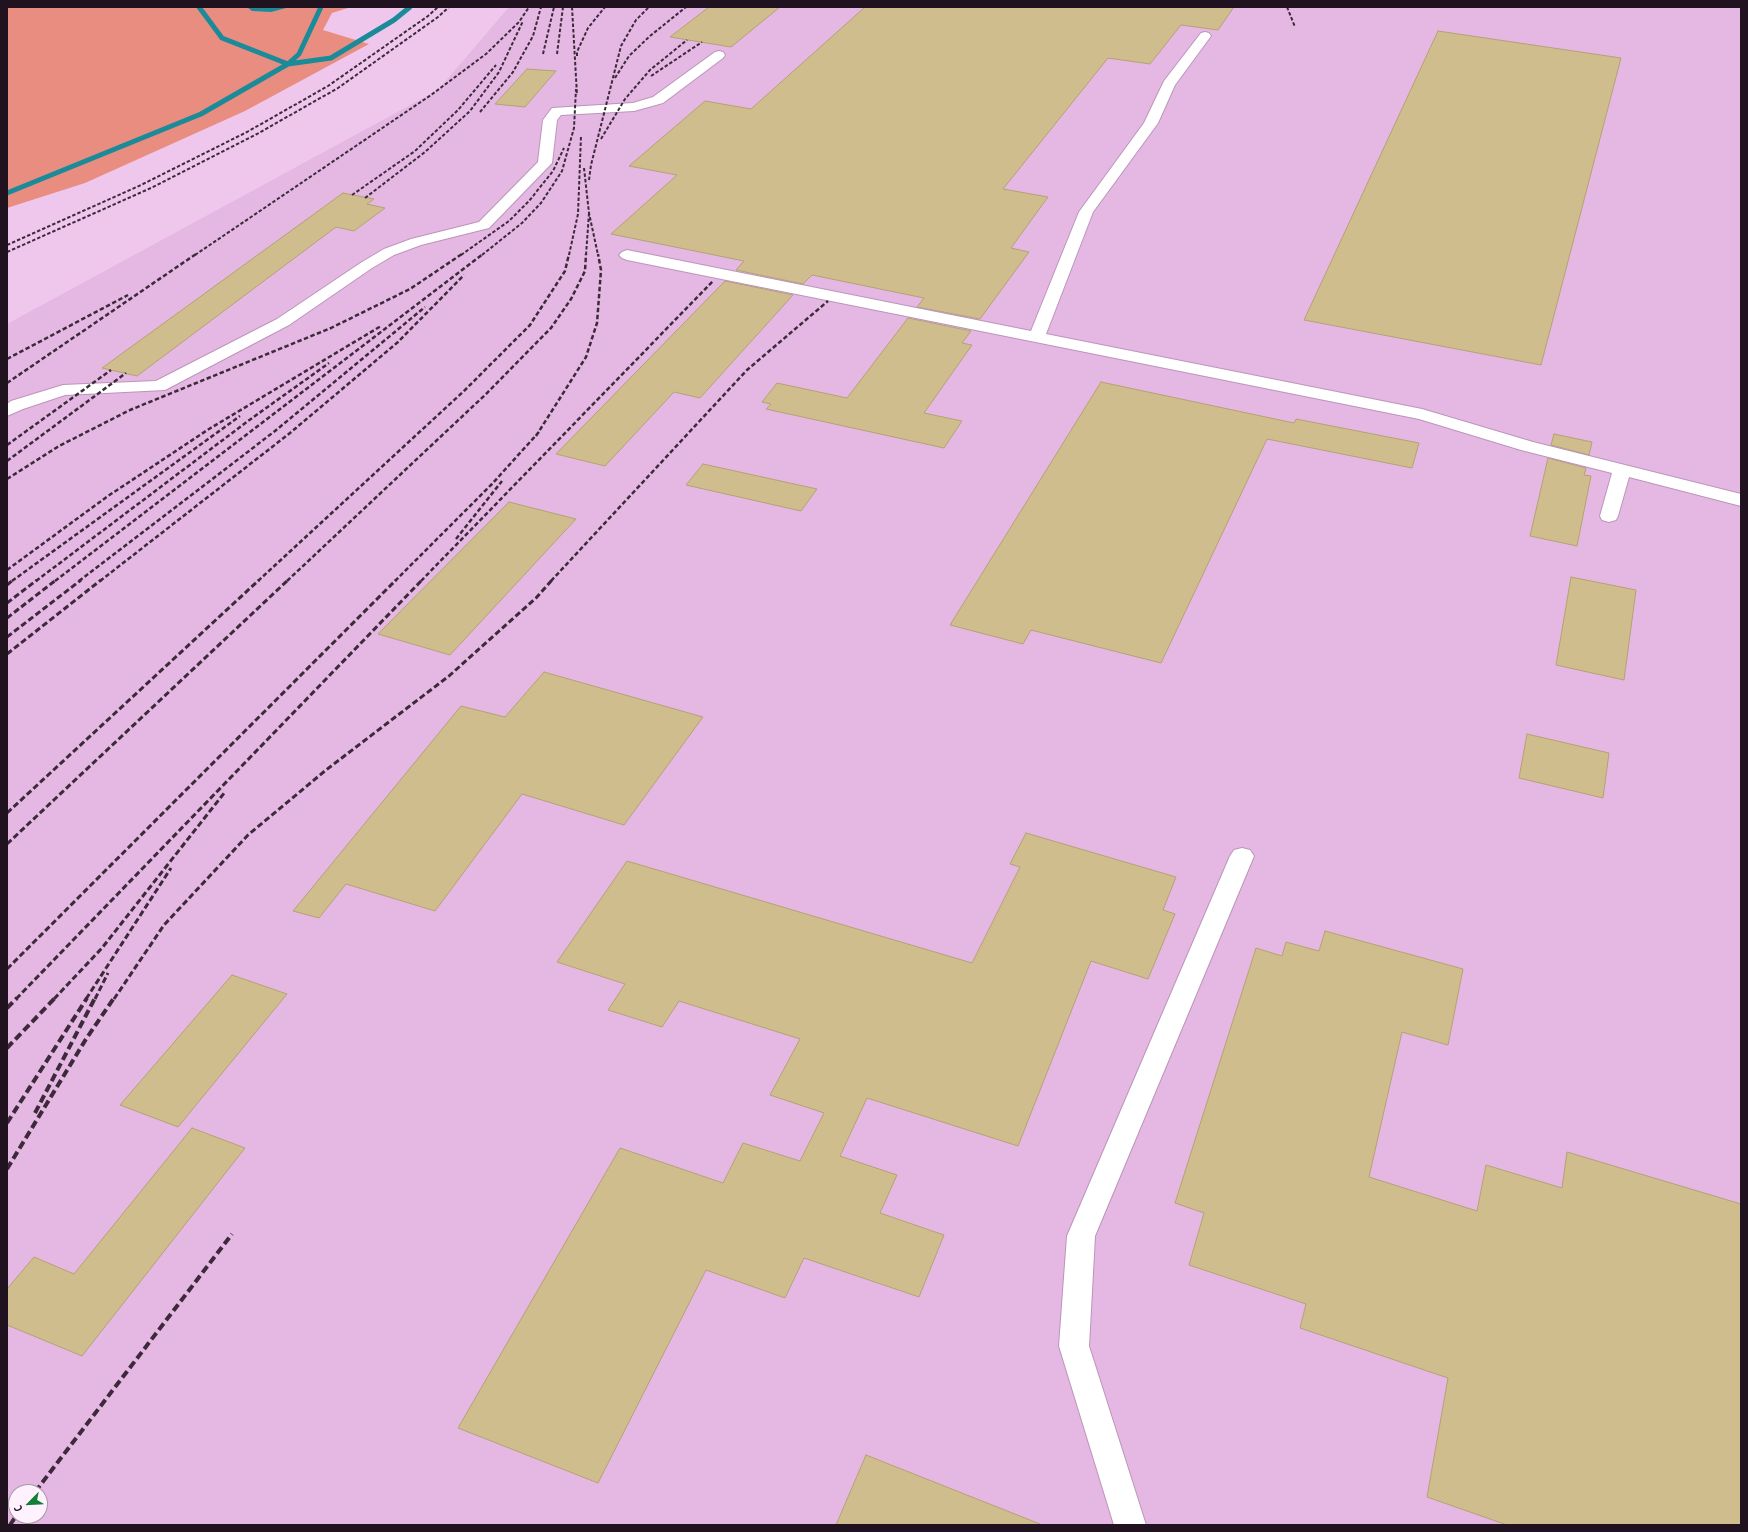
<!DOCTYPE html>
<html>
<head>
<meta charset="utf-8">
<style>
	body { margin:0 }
	#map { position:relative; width:1748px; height:1532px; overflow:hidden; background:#efc7ec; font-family:"PT Sans Narrow",sans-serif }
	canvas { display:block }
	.frame { position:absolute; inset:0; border:8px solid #20121f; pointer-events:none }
	.north { position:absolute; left:8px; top:1484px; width:40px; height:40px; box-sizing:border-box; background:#fff2fe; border:1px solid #a698a5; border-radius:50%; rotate:246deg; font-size:11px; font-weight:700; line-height:16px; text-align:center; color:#20121f }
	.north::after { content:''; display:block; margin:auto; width:14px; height:18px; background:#127f35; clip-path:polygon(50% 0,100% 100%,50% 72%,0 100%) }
</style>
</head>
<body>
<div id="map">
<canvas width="1748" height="1532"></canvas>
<div class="frame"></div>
<div class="north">С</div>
</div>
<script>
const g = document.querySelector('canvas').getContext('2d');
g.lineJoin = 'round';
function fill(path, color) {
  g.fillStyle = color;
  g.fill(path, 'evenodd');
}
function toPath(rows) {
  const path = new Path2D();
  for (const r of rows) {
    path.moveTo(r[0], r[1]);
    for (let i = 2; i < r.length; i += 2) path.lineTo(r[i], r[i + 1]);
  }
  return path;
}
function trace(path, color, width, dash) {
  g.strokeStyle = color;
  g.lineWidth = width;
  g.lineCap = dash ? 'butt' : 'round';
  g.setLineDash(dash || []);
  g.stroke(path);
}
fill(toPath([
	[509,7,1741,7,1741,1525,7,1525,7,324,438,90],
	[16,1492,40,1492,40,1516,16,1516]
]), '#e5b8e3');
fill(toPath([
	[7,7,351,7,332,13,323,30,369,44,245,111,85,183,7,208]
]), '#e98d81');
fill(toPath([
	[247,7,290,7,271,12,252,11]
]), '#1b8b99');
trace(toPath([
	[199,7,222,38,288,64,331,58,394,20,410,7],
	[7,193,201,114,288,64,299,54,321,7]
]), '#1b8b99', 5);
const building = toPath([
	[709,7,780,7,731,47,670,37,709,7],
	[865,7,1234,7,1218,30,1181,25,1150,64,1108,58,1003,189,1048,197,1011,248,1029,252,980,319,917,307,924,298,812,275,803,284,736,270,744,261,611,234,677,175,629,166,705,101,751,109,865,7],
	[1438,31,1621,58,1541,365,1304,320,1438,31],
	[527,69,556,71,525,107,495,104,527,69],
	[343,193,374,199,367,204,385,208,354,231,336,227,137,376,102,368,343,193],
	[725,281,793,295,700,398,674,392,605,466,556,454,725,281],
	[908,318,971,331,962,343,972,345,924,413,962,421,944,448,766,409,771,404,762,402,777,383,847,398,908,318],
	[1101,382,1294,423,1296,419,1419,443,1412,468,1267,439,1161,663,1031,630,1023,644,950,625,1101,382],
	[1554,434,1592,442,1589,455,1551,445,1554,434],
	[1548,458,1586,468,1584,475,1591,476,1577,546,1530,536,1548,458],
	[703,464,817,489,801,511,686,485,703,464],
	[509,502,576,519,450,655,378,634,509,502],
	[1571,577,1636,590,1624,680,1556,665,1571,577],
	[544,672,703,717,624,825,522,794,435,911,346,884,319,918,293,911,461,706,505,717,544,672],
	[1527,734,1609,753,1603,798,1519,778,1527,734],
	[1026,833,1176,877,1163,910,1175,914,1148,979,1091,961,1018,1146,867,1098,840,1156,897,1175,880,1213,944,1235,919,1297,804,1258,785,1298,706,1270,598,1483,458,1428,620,1148,723,1183,743,1143,800,1161,824,1113,770,1095,800,1039,679,1001,662,1027,608,1010,625,984,557,962,627,861,972,963,1020,867,1010,864,1026,833],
	[1325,931,1463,969,1448,1045,1402,1032,1369,1177,1477,1211,1486,1165,1562,1188,1567,1152,1741,1204,1741,1525,1507,1525,1427,1497,1448,1378,1300,1328,1306,1304,1189,1265,1204,1213,1175,1203,1256,948,1282,956,1286,942,1319,951,1325,931],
	[232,975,287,994,178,1127,120,1105,232,975],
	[192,1128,245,1148,82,1356,7,1325,7,1289,34,1257,74,1274,192,1128],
	[866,1455,1040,1524,1039,1525,836,1525,866,1455]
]);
fill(building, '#d0bd8e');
trace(building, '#b5a274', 1);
const minor = toPath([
	[1205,32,1209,33,1211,36,1175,85,1158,123,1093,212,1046,334,1422,409,1533,442,1741,494,1741,506,1629,477,1618,516,1616,520,1609,522,1602,520,1600,516,1612,473,1521,450,1419,419,627,260,622,258,619,255,622,252,627,250,1031,331,1079,212,1144,123,1164,81,1201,33,1205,32],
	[719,51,723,52,725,55,723,58,663,103,634,111,561,115,557,120,552,163,489,228,421,245,394,255,372,268,289,325,165,390,65,395,23,409,7,416,7,404,11,401,63,385,156,381,277,319,362,262,384,249,411,239,479,222,538,162,543,120,552,108,633,103,653,97,715,52,719,51],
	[1242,848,1250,850,1254,856,1095,1236,1089,1346,1146,1525,1114,1525,1059,1346,1067,1236,1230,856,1234,850,1242,848]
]);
trace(minor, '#bb95b9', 2);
fill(minor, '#fff');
trace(toPath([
	[572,7,577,95],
	[1287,7,1295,27],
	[543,54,554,7],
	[557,54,563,7],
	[577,56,577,52,588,28,605,7],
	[651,76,702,42],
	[615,78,629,56,650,36,686,7],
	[480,112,513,72,533,36,541,7],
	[601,139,625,99,650,70,687,40],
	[584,168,589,213,598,255],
	[589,180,591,165,621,46,636,20,649,7],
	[352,195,415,151,458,110,496,65],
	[365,198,425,152,470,111,499,72,523,21],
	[7,245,141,185,247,132,328,86,428,16,438,7],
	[7,252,151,188,257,134,338,88,438,17,449,7],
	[195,255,431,95,486,54,519,22,529,7],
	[461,255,509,221,529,201,553,171,564,148],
	[482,255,522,223,541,203,562,171,574,128,576,89],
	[569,255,578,214,581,136],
	[586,255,589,213]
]), '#3c2a3b', 2, [3.5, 2]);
trace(toPath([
	[7,359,128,295],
	[7,383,196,254],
	[536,436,586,357,597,323,601,270,598,254],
	[7,445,111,370],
	[7,461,126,373],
	[7,479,59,446,130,410,331,328,410,289,462,254],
	[456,539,502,481],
	[7,570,108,496,209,429,381,326],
	[12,581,240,416],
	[36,581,248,421,329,363],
	[55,581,483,254],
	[79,581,275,431,425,307],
	[100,581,290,433,398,342,464,275],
	[258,581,465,390,530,325,565,271,569,254],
	[287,581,485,395,551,328,571,299,585,271,586,254],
	[395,581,492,484,539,432],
	[421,581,713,281],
	[551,581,747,370,828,301]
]), '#3c2a3b', 2.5, [4.5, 2.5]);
trace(toPath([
	[7,585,13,580],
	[7,603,37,580],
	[7,618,56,580],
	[7,637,81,580],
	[7,654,101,580],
	[7,813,259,580],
	[7,844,288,580],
	[7,969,396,580],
	[16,999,422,580],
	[54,999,102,948,225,792],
	[86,999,171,868],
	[95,999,108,973],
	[114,999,164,925,248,835,326,770,449,676,536,598,552,580]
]), '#3c2a3b', 3, [6, 3]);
trace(toPath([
	[7,1008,17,998],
	[7,1048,55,998],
	[35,1113,95,998],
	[7,1123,87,998],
	[7,1169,86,1039,114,998],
	[35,1492,232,1234],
	[10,1525,16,1516]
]), '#3c2a3b', 4, [8, 4]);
</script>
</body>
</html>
